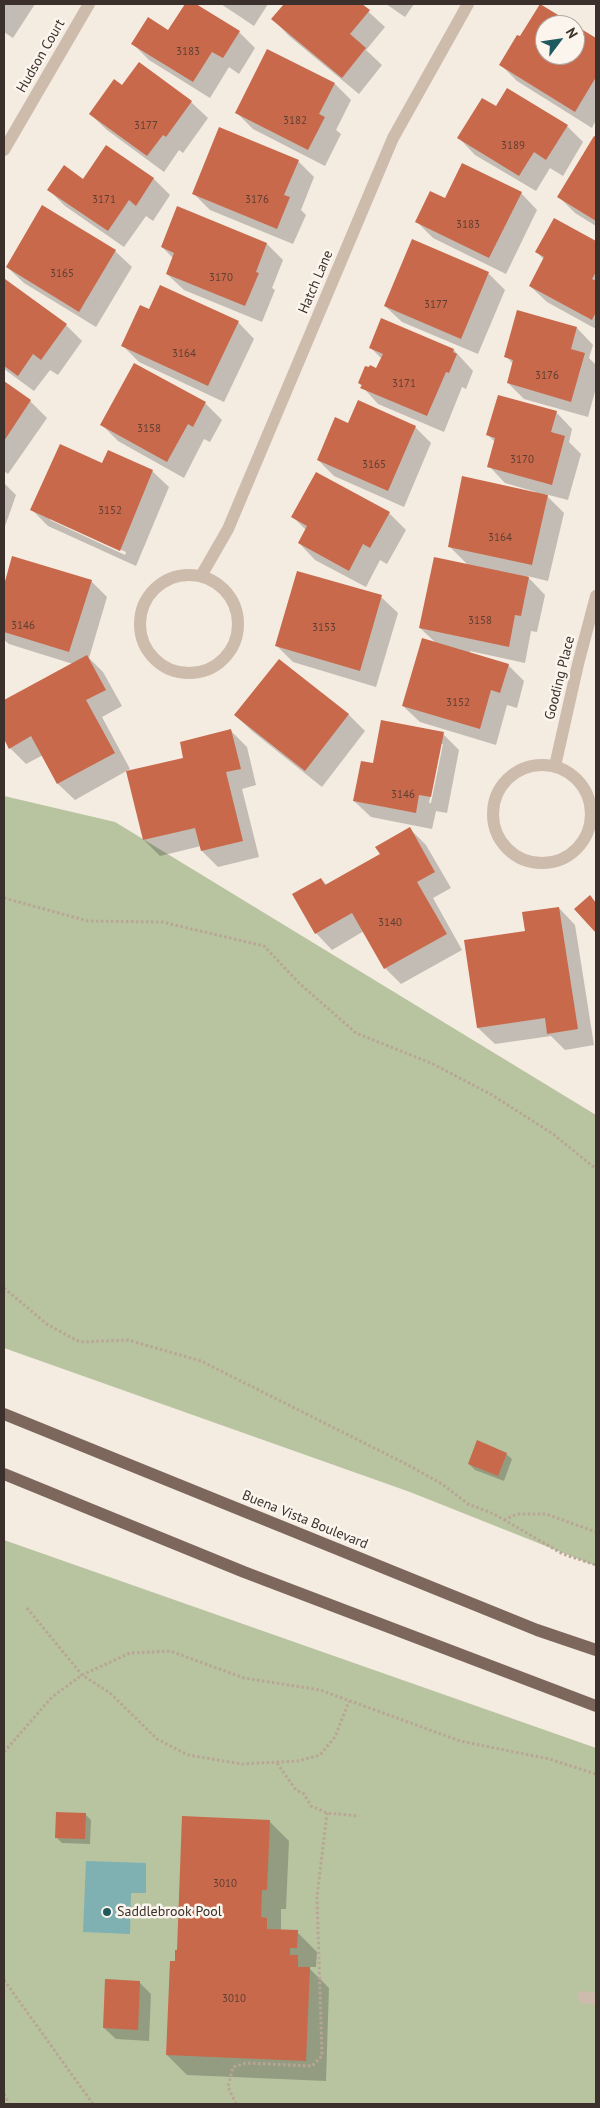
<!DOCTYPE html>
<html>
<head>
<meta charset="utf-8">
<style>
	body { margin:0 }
	#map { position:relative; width:600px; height:2108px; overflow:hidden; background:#f4ebe1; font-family:"PT Sans",sans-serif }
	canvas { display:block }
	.frame { position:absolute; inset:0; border:5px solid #3b302b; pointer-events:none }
	.north { position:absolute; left:535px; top:15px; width:50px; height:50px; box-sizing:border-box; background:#fbf5ee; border:1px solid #aea6a0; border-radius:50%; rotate:59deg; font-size:14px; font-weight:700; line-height:20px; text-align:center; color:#3b302b }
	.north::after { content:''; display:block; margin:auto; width:18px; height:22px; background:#1f5a5e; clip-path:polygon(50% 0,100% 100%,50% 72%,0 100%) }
</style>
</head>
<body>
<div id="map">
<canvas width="600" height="2108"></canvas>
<div class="frame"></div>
<div class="north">N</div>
</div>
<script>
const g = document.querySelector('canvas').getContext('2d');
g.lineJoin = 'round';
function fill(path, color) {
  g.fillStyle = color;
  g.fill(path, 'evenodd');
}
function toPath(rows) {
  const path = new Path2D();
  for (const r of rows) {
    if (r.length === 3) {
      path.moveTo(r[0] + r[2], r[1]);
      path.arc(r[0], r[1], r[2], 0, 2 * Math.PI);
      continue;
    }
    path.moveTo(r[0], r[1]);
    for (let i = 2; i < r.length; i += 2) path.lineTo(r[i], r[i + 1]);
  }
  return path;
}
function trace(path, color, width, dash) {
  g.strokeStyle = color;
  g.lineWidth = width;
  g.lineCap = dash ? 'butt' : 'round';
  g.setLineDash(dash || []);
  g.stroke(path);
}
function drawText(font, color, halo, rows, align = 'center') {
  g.font = font + ' "PT Sans",sans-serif';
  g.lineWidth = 5;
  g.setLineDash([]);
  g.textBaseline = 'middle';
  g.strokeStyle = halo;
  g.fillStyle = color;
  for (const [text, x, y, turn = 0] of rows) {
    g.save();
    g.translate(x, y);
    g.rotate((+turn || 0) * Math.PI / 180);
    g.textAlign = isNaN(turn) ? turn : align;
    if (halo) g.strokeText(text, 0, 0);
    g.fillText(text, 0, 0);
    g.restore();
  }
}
fill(toPath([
	[4,796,115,822,596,1115,596,1566,410,1492,4,1348],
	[4,1540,596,1748,596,2104,4,2104]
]), '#b8c4a0');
fill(toPath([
	[86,1861,146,1863,146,1893,131,1893,130,1934,83,1932]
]), '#7fb0b2');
fill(toPath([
	[4,4,35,4,13,38,4,32],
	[186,4,194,4,239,32,255,48,239,74,229,67,210,98,149,60,133,44,168,31],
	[221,4,268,4,254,26],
	[286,4,360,4,385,27,366,50,382,65,359,94,289,36,273,19],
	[386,4,414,4,405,17],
	[541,5,573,25,545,25,545,55,575,55,575,26,596,39,596,120,592,128,517,81,501,65],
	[139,63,191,102,208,118,183,153,179,150,164,172,107,130,90,114,122,87],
	[335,84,351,100,336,130,341,134,325,166,253,129,237,113],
	[496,108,567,126,583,142,563,176,550,168,536,191,475,155,459,138],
	[595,138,596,139,596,226,575,213,559,197],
	[107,147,154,179,170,195,153,221,146,216,124,247,65,206,49,190,83,180],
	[298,161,314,177,301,210,306,215,293,244,210,210,193,193],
	[521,193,537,210,506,274,433,238,417,222],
	[178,208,267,244,283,260,272,288,275,290,262,322,184,290,167,274,173,258,162,247],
	[554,220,596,242,596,329,547,302,530,286,544,260,537,252],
	[115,251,132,267,96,327,24,283,7,267],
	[488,273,505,290,478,354,402,322,385,306],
	[6,281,66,325,82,341,58,375,50,370,34,391,4,369,4,284],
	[150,311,238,322,254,339,224,402,139,362,123,346],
	[382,320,454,350,473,371,466,389,462,387,444,432,378,404,359,383,369,369,377,370,382,359,370,347],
	[577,328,593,345,589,358,596,365,596,388,588,417,524,399,508,383,513,364,506,356],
	[134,364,206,404,222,420,210,442,204,439,184,478,118,441,102,425],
	[4,383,30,401,47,418,8,474,4,471],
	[556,412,572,429,569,442,581,454,568,500,545,494,564,513,548,581,527,576,545,595,537,632,531,631,525,663,470,651,470,653,508,665,524,681,517,708,507,705,496,745,420,722,403,706,436,643,420,628,468,565,449,546,536,492,505,483,489,466,495,442,488,435],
	[349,425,415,427,431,443,404,507,334,476,318,460],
	[152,471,169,487,136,566,48,526,32,510],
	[50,518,126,552,125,555,50,520],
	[4,483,16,495,4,529],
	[389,513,406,530,387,564,380,560,366,587,315,560,299,543,306,530,293,517],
	[13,558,91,581,107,597,89,658,103,672,122,706,102,717,130,769,75,800,58,784,43,755,26,764,10,748,4,737,4,702,73,664,9,644,4,640,4,589],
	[381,597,398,613,376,687,293,662,277,646],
	[279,660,349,715,365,731,322,787,252,731,235,715],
	[231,731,247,747,256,785,242,789,259,857,218,867,202,851,201,846,160,856,144,840],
	[443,734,459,750,447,813,436,811,432,829,371,817,354,801,374,765],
	[440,744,443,744,431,803,429,803],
	[410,829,426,845,451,888,433,898,462,950,401,984,385,968,364,931,332,950,316,933,321,879,327,885,381,854],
	[559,908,575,925,594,1045,565,1050,551,1036,495,1044,478,1028],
	[506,1454,512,1459,504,1481,475,1470,469,1464],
	[85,1814,91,1820,90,1844,62,1843,56,1837],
	[269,1821,289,1841,286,1909,281,1909,281,1931,297,1932,317,1952,316,1967,308,1967,329,1988,326,2081,187,2075,167,2055,178,1951],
	[139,1982,151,1994,149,2041,116,2039,104,2028]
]), '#0003');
fill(toPath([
	[185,4,196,4,240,31,223,58,212,52,193,82,131,44,148,17,168,30],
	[284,4,362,4,370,10,350,34,366,48,342,78,271,19],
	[540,4,596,38,596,77,575,112,499,65,517,35,520,36],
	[545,25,575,25,575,55,545,55],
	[267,49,335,83,319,114,325,117,308,150,235,113],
	[139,62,192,101,166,137,163,135,147,156,89,114,114,79,122,85],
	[507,88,568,125,546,160,534,152,519,176,457,138,482,98,496,106],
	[219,127,299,160,284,195,290,197,277,229,192,194],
	[594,136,596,137,596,221,557,197],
	[106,145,154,178,136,206,129,200,108,231,47,190,64,165,83,179],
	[462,163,522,192,489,258,415,222,430,191,445,198],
	[42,205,116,250,79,312,6,267],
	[177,206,267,243,256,272,259,273,245,306,166,274,174,253,161,247],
	[554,218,596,241,596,272,592,279,596,281,596,312,592,320,529,286,544,257,535,252],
	[412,239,489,272,461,339,384,306],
	[5,279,67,324,41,360,33,354,18,376,4,366,4,282],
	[160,285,239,321,208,386,121,346,140,305,149,309],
	[517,310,577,327,571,349,585,353,571,402,507,383,513,360,504,357],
	[381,318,454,349,453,352,457,354,449,373,446,372,427,416,360,388,362,385,358,383,365,366,369,367,370,365,376,368,383,354,369,348],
	[134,363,206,402,193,427,188,424,167,462,100,425],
	[4,381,31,400,4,441],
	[498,395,557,411,551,432,565,436,552,485,487,467,495,438,486,435],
	[358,400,416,426,388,491,317,460,335,417,348,423],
	[60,444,102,463,108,450,153,470,120,551,30,510],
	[316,472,390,512,370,548,363,544,349,571,298,543,307,526,291,517],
	[462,476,548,495,532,565,448,547],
	[12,556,92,580,69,652,4,632,4,585],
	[434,557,529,577,521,616,515,615,509,647,419,628],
	[297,571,382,595,360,671,275,646],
	[422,638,509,664,500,693,491,690,480,729,402,706],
	[87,655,106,690,86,700,115,753,57,784,31,736,9,749,4,739,4,700],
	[279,659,349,714,305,771,234,715],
	[381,720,444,732,431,797,419,795,416,813,353,801,361,761,373,763],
	[231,729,241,769,226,772,243,841,201,851,195,828,143,840,126,771,183,758,180,742],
	[410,827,435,872,417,882,447,934,384,969,352,913,315,934,292,894,321,878,325,885,380,854,375,847],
	[590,895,596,903,596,933,574,909],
	[559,907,578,1029,547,1034,545,1018,477,1028,464,940,525,931,522,912],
	[477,1440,507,1453,498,1476,468,1464],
	[56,1812,86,1813,85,1839,55,1838],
	[182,1816,270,1820,267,1890,262,1890,261,1917,267,1918,267,1929,298,1930,297,1948,290,1948,290,1955,298,1955,298,1967,310,1967,306,2061,166,2055,170,1961,175,1961,175,1950,177,1950],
	[105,1979,140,1981,138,2030,103,2028]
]), '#c8694b');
trace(toPath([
	[4,898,88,921,162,922,264,946,299,983,356,1033,433,1064,492,1095,553,1134,596,1169],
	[4,1288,48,1325,80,1342,128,1340,201,1361,410,1466,442,1484,468,1504,494,1514,563,1554,596,1565],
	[504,1520,517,1514,546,1514,596,1532],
	[27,1608,82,1675,110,1693,157,1739,188,1755,242,1764,298,1761,320,1755,335,1737,349,1701],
	[4,1752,52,1697,82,1675,130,1653,170,1651,244,1678,320,1690,460,1741,549,1759,596,1774],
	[277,1763,296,1790,304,1794,311,1806,327,1813,359,1816],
	[4,1980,93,2104],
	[4,2094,9,2104],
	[236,2104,228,2087,233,2067,246,2063,312,2066,322,2056,317,1897,327,1813]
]), '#b9a596', 3, [2.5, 2.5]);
trace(toPath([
	[4,150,89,4],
	[189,624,49],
	[201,576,228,529,393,138,468,4],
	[542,814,49],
	[555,766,578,664,596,596],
	[583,1997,596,1999]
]), '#cdbbac', 12);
trace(toPath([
	[4,1414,537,1630,596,1650],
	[4,1474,244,1572,596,1706]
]), '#7d675c', 12);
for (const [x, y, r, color] of [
	[107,1912,5,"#1f5a5e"]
]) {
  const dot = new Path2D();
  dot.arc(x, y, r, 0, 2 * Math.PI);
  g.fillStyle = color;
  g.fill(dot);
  trace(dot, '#fbf5ee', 2);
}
drawText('11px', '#5e3e33', null, [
	["3183",188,52],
	["3182",295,121],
	["3177",146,126],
	["3189",513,146],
	["3171",104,200],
	["3176",257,200],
	["3183",468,225],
	["3165",62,274],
	["3170",221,278],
	["3177",436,305],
	["3164",184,354],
	["3176",547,376],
	["3171",404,384],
	["3158",149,429],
	["3170",522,460],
	["3165",374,465],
	["3152",110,511],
	["3164",500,538],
	["3158",480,621],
	["3146",23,626],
	["3153",324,628],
	["3152",458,703],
	["3146",403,795],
	["3140",390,923],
	["3010",225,1884],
	["3010",234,1999]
]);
drawText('14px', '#3b302b', '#fbf5ee', [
	["Hudson Court",41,56,-60],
	["Hatch Lane",316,282,-67],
	["Gooding Place",560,678,-76],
	["Buena Vista Boulevard",305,1520,22]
]);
drawText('14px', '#3b302b', '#fbf5ee', [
	["Saddlebrook Pool",117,1912]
], 'left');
</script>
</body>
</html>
